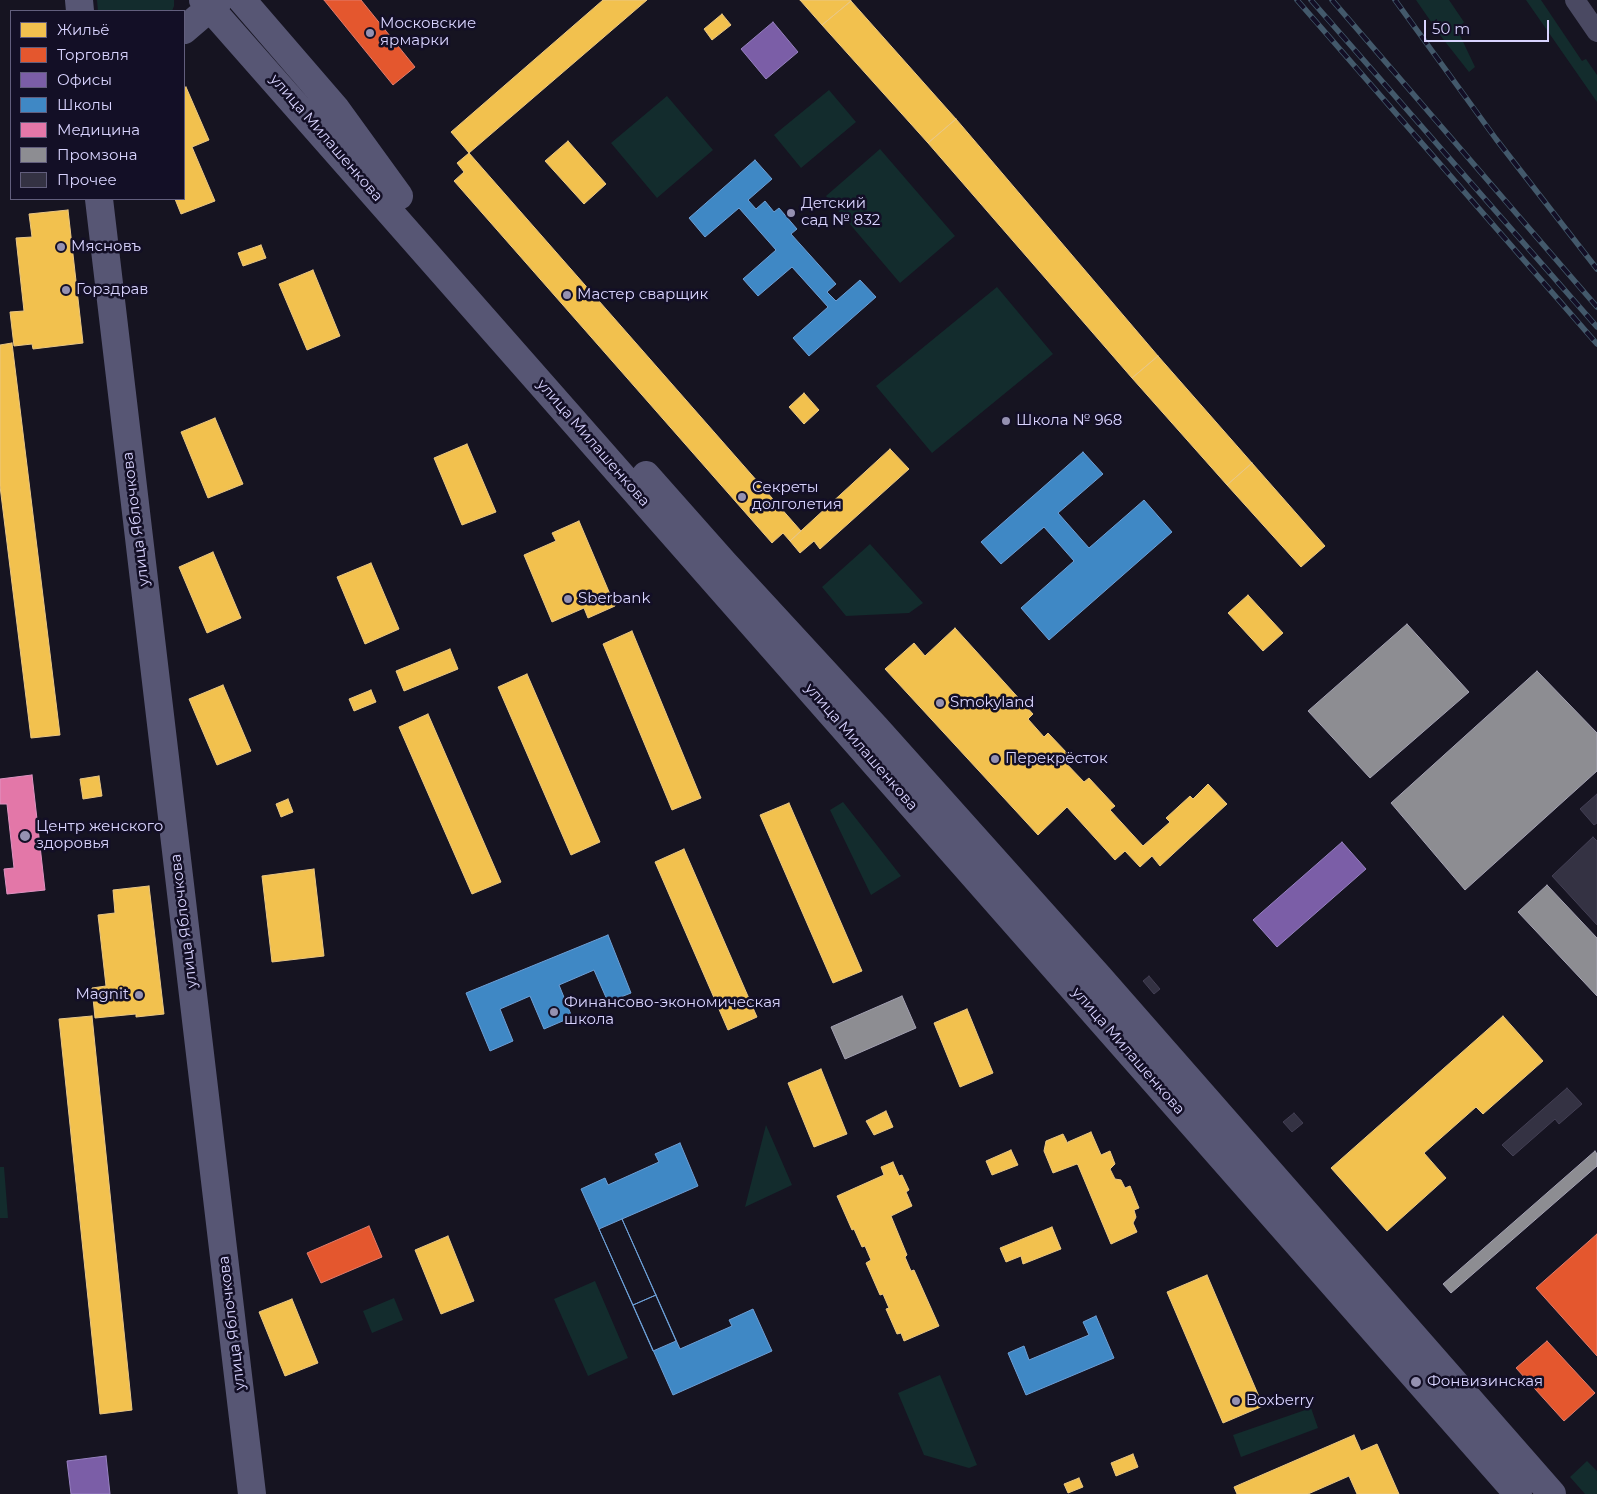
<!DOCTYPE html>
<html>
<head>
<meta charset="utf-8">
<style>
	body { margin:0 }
	#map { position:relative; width:1597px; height:1494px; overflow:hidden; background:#161421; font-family:Montserrat,sans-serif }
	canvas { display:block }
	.legend { position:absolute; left:10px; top:10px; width:175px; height:190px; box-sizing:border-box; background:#130f26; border:1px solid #625e7d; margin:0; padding:6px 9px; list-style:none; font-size:15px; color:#d9d4ff }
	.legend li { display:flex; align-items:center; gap:10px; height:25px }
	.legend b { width:25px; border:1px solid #625e7d }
	.scale { position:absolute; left:1424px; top:20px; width:125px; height:22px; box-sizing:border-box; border:2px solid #d9d4ff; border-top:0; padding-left:6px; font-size:15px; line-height:18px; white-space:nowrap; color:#d9d4ff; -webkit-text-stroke:4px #130f26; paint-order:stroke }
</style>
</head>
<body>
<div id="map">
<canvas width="1597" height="1494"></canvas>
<ul class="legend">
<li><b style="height:14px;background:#f2c14e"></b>Жильё</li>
<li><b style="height:14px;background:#e4572e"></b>Торговля</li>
<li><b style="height:14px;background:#7b5ea7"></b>Офисы</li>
<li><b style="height:14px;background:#3f88c5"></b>Школы</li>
<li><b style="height:14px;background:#e377a8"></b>Медицина</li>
<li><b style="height:14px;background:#8d8d92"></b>Промзона</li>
<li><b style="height:14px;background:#343243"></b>Прочее</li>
</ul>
<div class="scale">50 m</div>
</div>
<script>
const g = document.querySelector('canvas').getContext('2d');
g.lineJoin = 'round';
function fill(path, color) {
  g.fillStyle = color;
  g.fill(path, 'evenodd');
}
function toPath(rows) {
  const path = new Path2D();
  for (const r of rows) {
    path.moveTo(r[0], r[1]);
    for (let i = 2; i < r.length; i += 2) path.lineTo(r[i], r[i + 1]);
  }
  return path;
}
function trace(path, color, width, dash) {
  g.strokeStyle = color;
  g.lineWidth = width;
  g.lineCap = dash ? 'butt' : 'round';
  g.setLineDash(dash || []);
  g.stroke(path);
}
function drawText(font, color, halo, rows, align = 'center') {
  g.font = font + ' Montserrat,sans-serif';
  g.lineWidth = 5;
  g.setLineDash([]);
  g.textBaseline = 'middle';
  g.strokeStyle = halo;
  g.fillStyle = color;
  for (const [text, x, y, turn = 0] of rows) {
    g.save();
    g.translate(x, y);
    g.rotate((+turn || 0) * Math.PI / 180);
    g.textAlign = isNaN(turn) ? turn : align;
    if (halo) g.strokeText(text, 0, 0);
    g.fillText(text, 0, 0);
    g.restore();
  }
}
fill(toPath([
	[97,0,174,0,174,6,172,11,98,11],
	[1416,0,1449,0,1464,22,1457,29,1475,67,1469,72,1443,39],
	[1526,0,1541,0,1582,61,1586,59,1597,75,1597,102],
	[829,90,856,122,801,168,774,135],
	[667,96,713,150,657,198,611,143],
	[880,149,955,236,900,283,826,196],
	[997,287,1053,354,932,453,876,386],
	[870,544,923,603,909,613,846,616,822,587],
	[843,802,901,876,871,895,830,810],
	[766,1125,792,1185,745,1207],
	[0,1167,4,1167,8,1218,0,1218],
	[595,1281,628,1358,588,1376,554,1299],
	[394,1298,403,1320,372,1333,363,1311],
	[940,1375,977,1465,969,1468,924,1455,898,1393],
	[1311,1408,1318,1428,1241,1457,1233,1435],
	[1587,1461,1597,1471,1597,1494,1585,1494,1570,1477]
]), '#132c2d');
const homes = toPath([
	[603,0,647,0,469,153,451,132,603,0],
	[800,0,850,0,851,1,822,25,800,0],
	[851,1,956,119,928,143,822,25,851,1],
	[722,14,731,25,712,40,704,29,722,14],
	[186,87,209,140,192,147,215,201,181,214,175,199,184,199,184,88,186,87],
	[956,119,1158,356,1132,378,928,143,956,119],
	[568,141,606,184,584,204,545,161,568,141],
	[469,153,801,531,790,541,783,533,772,543,454,181,464,172,457,163,469,153],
	[68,210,83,343,33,349,32,344,14,346,10,312,24,311,16,238,32,237,29,214,68,210],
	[261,245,266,258,243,266,238,253,261,245],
	[313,270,340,336,307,350,279,284,313,270],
	[12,343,60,735,31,738,0,486,0,345,12,343],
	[1158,356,1252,463,1227,485,1132,378,1158,356],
	[804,393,819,410,804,424,789,407,804,393],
	[215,418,243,484,208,498,181,432,215,418],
	[467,444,496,512,462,525,434,458,467,444],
	[890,449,909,469,820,549,814,541,800,553,790,541,890,449],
	[1252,463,1325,546,1301,567,1227,485,1252,463],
	[579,521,615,606,588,618,584,608,552,622,524,555,556,541,552,533,579,521],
	[213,552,241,618,207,633,179,567,213,552],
	[371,563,399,629,365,644,337,577,371,563],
	[1248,595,1283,633,1263,651,1228,613,1248,595],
	[955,628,1033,714,1028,719,1044,737,1048,733,1068,754,1062,759,1084,782,1089,778,1115,806,1110,810,1143,846,1170,822,1166,818,1190,796,1193,799,1208,784,1227,804,1160,866,1152,856,1140,867,1125,851,1115,860,1067,807,1038,835,885,669,914,643,925,656,955,628],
	[632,631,701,798,672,810,603,644,632,631],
	[450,649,458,669,404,691,396,671,450,649],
	[527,674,600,842,571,855,498,687,527,674],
	[223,685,251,751,217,765,189,699,223,685],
	[371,690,376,702,354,711,349,699,371,690],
	[428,714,501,882,472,894,399,727,428,714],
	[99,776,102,796,83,799,80,779,99,776],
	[288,799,293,812,281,817,276,804,288,799],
	[789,803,862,971,833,983,760,815,789,803],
	[684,849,757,1017,728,1030,655,862,684,849],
	[314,869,324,956,272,962,262,876,314,869],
	[149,886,164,1014,136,1017,136,1014,95,1018,92,988,106,986,98,915,115,913,113,890,149,886],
	[967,1009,993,1073,960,1087,934,1023,967,1009],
	[92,1016,132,1410,100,1414,59,1019,92,1016],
	[1503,1016,1543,1061,1483,1114,1476,1107,1424,1153,1446,1178,1387,1231,1331,1168,1503,1016],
	[821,1069,847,1134,814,1147,788,1083,821,1069],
	[886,1111,893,1127,874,1135,866,1121,886,1111],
	[1091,1132,1101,1155,1110,1151,1115,1164,1110,1169,1115,1179,1121,1180,1125,1188,1130,1186,1139,1208,1134,1210,1136,1217,1133,1223,1137,1232,1111,1244,1078,1165,1077,1164,1053,1173,1044,1151,1046,1141,1063,1134,1068,1144,1068,1142,1091,1132],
	[1011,1150,1018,1165,992,1175,986,1161,1011,1150],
	[893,1162,899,1176,902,1175,909,1190,906,1192,912,1206,891,1216,907,1255,905,1257,911,1271,914,1270,939,1326,904,1341,901,1333,897,1334,886,1309,889,1308,883,1294,880,1295,866,1263,871,1260,865,1246,862,1247,854,1229,852,1230,837,1196,884,1175,881,1167,893,1162],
	[1052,1227,1061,1249,1023,1264,1021,1256,1006,1262,1000,1248,1052,1227],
	[448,1236,474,1301,441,1314,415,1250,448,1236],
	[1207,1275,1263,1406,1223,1423,1167,1292,1207,1275],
	[292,1299,318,1363,285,1376,259,1312,292,1299],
	[1354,1435,1361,1451,1377,1444,1399,1494,1357,1494,1349,1476,1308,1494,1237,1494,1234,1487,1354,1435],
	[1133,1454,1138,1467,1116,1476,1111,1463,1133,1454],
	[1079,1478,1083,1487,1068,1493,1064,1484,1079,1478]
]);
fill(homes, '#f2c14e');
trace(homes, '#eac783', 1);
const shops = toPath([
	[324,0,361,0,415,67,393,85,324,0],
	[369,1226,382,1257,321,1283,307,1253,369,1226],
	[1597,1234,1597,1356,1536,1288,1597,1234],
	[1547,1341,1595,1393,1564,1421,1516,1368,1547,1341]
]);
fill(shops, '#e4572e');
trace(shops, '#e17c6d', 1);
const offices = toPath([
	[773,22,798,52,766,79,741,49,773,22],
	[1342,842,1366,869,1277,947,1253,920,1342,842],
	[106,1456,110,1494,71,1494,67,1461,106,1456]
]);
fill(offices, '#7b5ea7');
trace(offices, '#9781c1', 1);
const schools = toPath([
	[755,160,772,179,748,200,756,209,765,201,774,212,779,208,797,229,791,234,836,284,827,292,836,301,860,280,876,297,809,356,793,338,828,307,792,267,758,296,743,279,776,250,739,208,705,237,689,218,755,160],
	[1083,452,1103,474,1058,513,1089,548,1144,500,1172,532,1049,640,1021,608,1074,561,1044,527,1001,564,981,542,1083,452],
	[608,935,631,993,608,1002,594,970,559,985,572,1017,544,1029,530,996,500,1009,513,1041,490,1051,466,993,608,935],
	[680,1143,698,1186,622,1219,656,1295,633,1305,581,1189,605,1178,608,1185,659,1162,655,1154,680,1143],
	[622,1219,676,1341,653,1351,599,1229,622,1219],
	[656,1295,680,1349,732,1326,729,1320,753,1309,772,1351,673,1395,633,1305,656,1295],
	[1096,1316,1114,1358,1026,1395,1008,1353,1024,1346,1029,1360,1089,1335,1083,1322,1096,1316]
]);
fill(schools, '#3f88c5');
trace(schools, '#6d9fd6', 1);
const health = toPath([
	[32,775,45,890,7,894,4,869,14,868,7,804,0,804,0,779,32,775]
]);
fill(health, '#e377a8');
trace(health, '#e093c2', 1);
const industry = toPath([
	[1407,624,1469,692,1370,778,1308,711,1407,624],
	[1537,671,1597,733,1597,771,1465,890,1391,803,1537,671],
	[1547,885,1597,938,1597,996,1518,912,1547,885],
	[902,996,916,1028,845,1059,831,1027,902,996],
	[1595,1151,1597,1154,1597,1166,1451,1293,1443,1284,1595,1151]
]);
fill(industry, '#8d8d92');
trace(industry, '#a4a2b3', 1);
const building = toPath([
	[1597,794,1597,823,1594,825,1580,809,1597,794],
	[1593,837,1597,841,1597,925,1552,876,1593,837],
	[1149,976,1160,989,1154,994,1143,981,1149,976],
	[1567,1088,1582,1104,1559,1124,1555,1119,1513,1156,1502,1145,1567,1088],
	[1294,1113,1303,1123,1292,1132,1283,1122,1294,1113]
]);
fill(building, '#343243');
trace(building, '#433f54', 1);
trace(toPath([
	[1575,0,1597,32]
]), '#4a4962', 20);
trace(toPath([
	[79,0,80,11],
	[203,0,1518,1494],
	[242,0,336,109,399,196],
	[184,30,219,0],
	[99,199,252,1494],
	[646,475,724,563,876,728,1099,977,1552,1494]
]), '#575674', 28);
const rail = toPath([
	[1297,0,1597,344],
	[1311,0,1597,327],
	[1332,0,1597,307],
	[1395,0,1496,139,1597,269]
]);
trace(rail, '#43596b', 5.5);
trace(rail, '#130f26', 4, [11]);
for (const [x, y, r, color] of [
	[370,33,5,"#9591b1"],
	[791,213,5,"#9591b1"],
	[61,247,5,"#9591b1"],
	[66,290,5,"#9591b1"],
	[567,295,5,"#9591b1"],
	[1006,421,5,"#9591b1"],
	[742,497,5,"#9591b1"],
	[568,599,5,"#9591b1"],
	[940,703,5,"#9591b1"],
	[995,759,5,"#9591b1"],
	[25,836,6,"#9591b1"],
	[139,995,5,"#9591b1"],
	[554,1012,5,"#9591b1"],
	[1416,1382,6,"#9591b1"],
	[1236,1401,5,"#9591b1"]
]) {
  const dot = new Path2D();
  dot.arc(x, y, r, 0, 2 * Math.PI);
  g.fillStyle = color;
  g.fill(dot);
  trace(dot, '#130f26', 2);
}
drawText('15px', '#d9d4ff', '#130f26', [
	["Московские",380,24],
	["ярмарки",380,41],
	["Детский",801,204],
	["сад № 832",801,221],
	["Мясновъ",71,247],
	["Горздрав",76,290],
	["Мастер сварщик",577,295],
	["Школа № 968",1016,421],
	["Секреты",752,488],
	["долголетия",752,505],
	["Sberbank",578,599],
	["Smokyland",950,703],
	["Перекрёсток",1005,759],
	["Центр женского",36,827],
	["здоровья",36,844],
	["Magnit",129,995,"right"],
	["Финансово-экономическая",564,1003],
	["школа",564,1020],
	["Фонвизинская",1427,1382],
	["Boxberry",1246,1401]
], 'left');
drawText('15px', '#d9d4ff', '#130f26', [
	["улица Милашенкова",326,138,49],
	["улица Милашенкова",593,443,49],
	["улица Яблочкова",136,519,-97],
	["улица Милашенкова",861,747,49],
	["улица Яблочкова",184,921,-97],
	["улица Милашенкова",1128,1051,49],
	["улица Яблочкова",232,1323,-97]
]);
</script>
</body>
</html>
